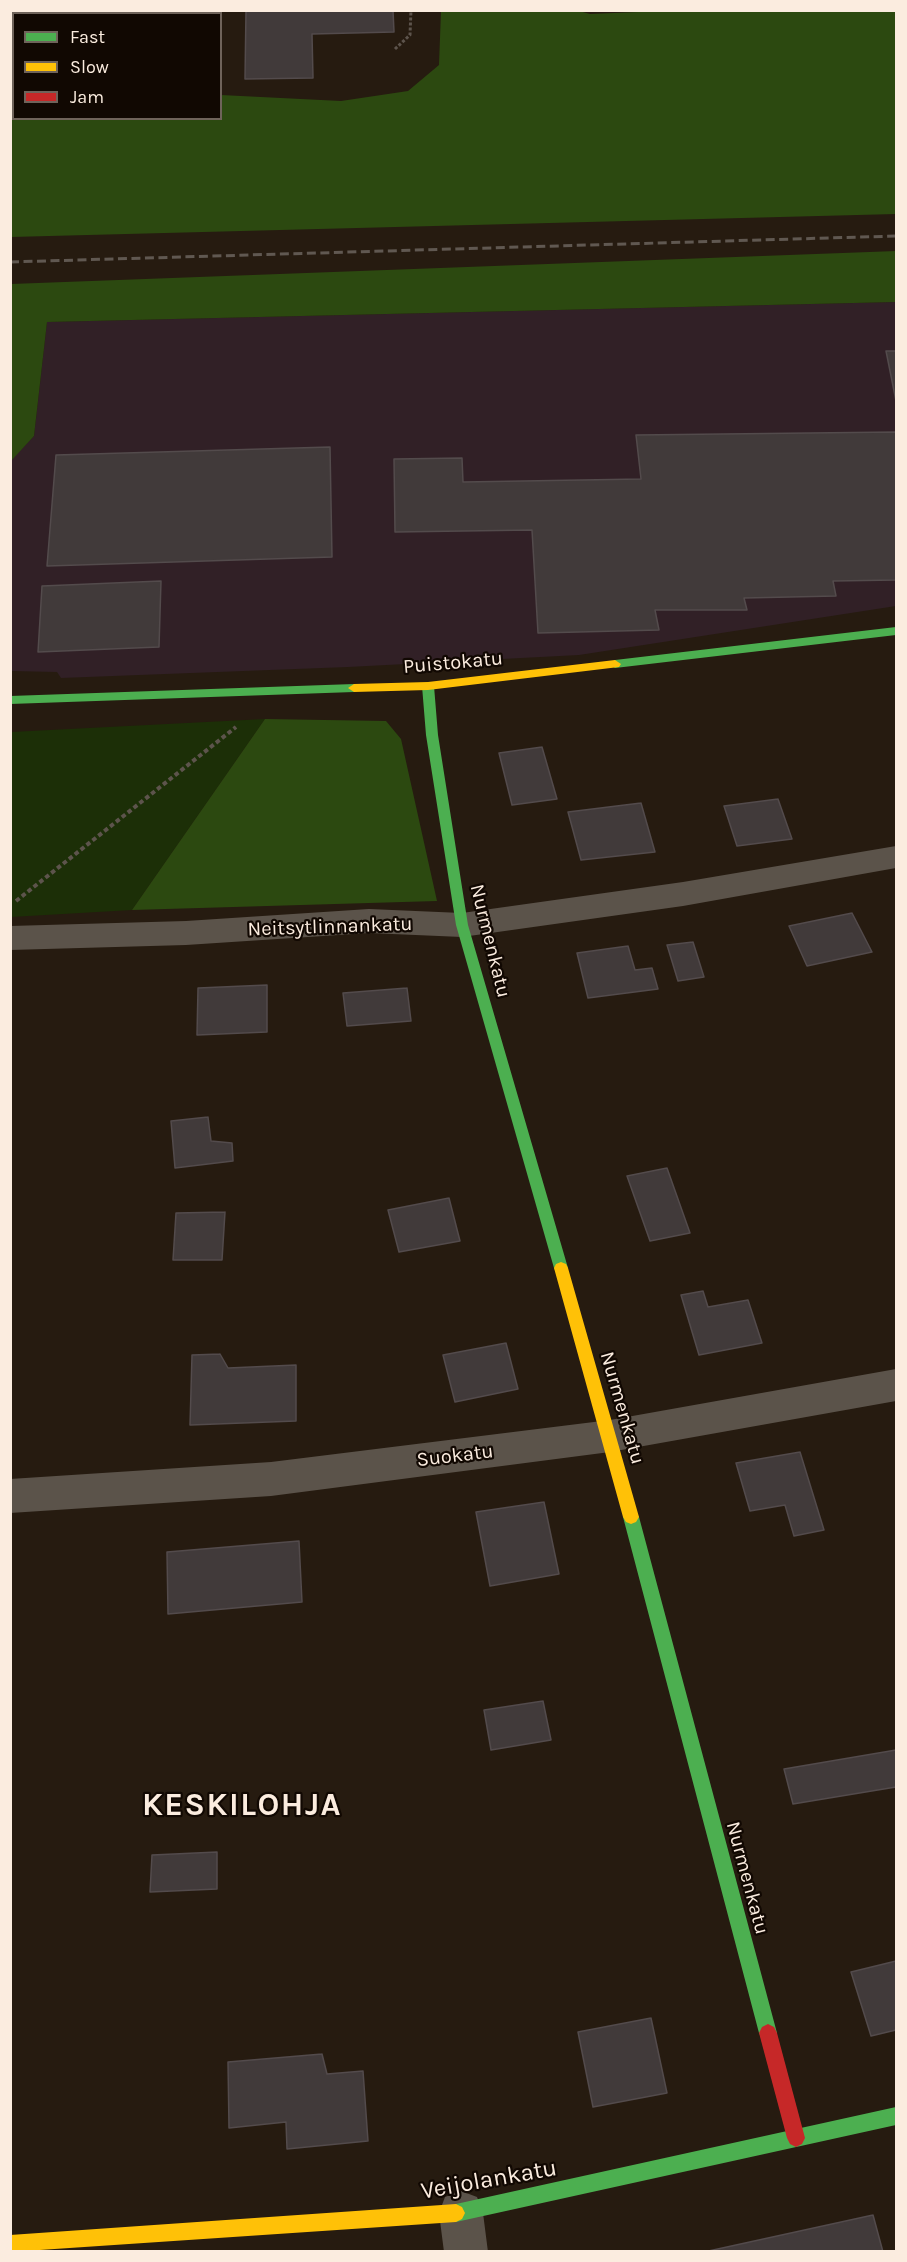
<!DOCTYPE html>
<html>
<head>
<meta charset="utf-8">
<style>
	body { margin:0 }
	#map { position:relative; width:907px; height:2262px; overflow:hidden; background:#261b10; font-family:Karla,sans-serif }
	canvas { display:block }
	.frame { position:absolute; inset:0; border:12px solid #fbecdf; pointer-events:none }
	.legend { position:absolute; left:12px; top:12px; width:210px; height:108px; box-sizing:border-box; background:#110802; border:2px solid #6f635a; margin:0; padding:8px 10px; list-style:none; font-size:18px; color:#fbecdf }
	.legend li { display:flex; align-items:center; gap:12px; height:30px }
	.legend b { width:30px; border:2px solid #6f635a }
</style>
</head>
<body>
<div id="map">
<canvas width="907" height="2262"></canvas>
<div class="frame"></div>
<ul class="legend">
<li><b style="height:8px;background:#4caf50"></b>Fast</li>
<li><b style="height:8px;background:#ffc107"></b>Slow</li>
<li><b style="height:8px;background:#c62828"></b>Jam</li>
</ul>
</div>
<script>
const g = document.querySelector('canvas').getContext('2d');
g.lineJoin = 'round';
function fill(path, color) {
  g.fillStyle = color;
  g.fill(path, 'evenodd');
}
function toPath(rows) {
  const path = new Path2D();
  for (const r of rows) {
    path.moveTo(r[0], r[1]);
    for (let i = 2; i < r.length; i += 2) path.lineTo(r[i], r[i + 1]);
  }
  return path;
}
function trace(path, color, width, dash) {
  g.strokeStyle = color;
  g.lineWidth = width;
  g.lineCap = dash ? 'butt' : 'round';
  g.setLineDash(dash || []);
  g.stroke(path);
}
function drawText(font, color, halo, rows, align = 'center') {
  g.font = font + ' Karla,sans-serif';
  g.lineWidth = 4.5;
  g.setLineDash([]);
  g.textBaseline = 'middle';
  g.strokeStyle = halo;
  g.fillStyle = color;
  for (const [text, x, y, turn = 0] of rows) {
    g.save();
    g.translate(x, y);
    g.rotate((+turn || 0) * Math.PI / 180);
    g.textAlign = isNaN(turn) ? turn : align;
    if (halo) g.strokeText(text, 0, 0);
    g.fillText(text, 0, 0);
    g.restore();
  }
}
fill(toPath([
	[896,302,896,606,579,655,348,667,61,678,57,672,11,671,10,461,34,436,47,322]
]), '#312026');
fill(toPath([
	[265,719,132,910,11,917,11,732]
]), '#1c2f07');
fill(toPath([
	[579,11,590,14,686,10,896,11,896,214,11,237,11,83,13,83,14,118,220,118,221,95,341,101,408,91,439,65,441,11],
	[896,251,896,302,47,322,34,436,11,461,11,284],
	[265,719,386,721,401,739,437,901,132,910]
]), '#2c4910');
const building = toPath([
	[89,10,177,10,176,14,89,14,89,10],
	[246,10,393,10,394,32,312,34,313,78,245,79,246,10],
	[886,351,896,351,896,401,886,351],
	[896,432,896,580,833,581,836,596,744,598,747,610,655,610,659,630,538,633,532,530,395,532,394,459,462,458,463,482,641,479,636,435,896,432],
	[330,447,332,557,47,566,56,455,330,447],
	[161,581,159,647,38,652,42,586,161,581],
	[542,747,557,799,512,805,499,753,542,747],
	[778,799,792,839,737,846,724,806,778,799],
	[641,803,655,852,581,860,568,812,641,803],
	[852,913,872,952,807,966,789,926,852,913],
	[693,942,704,977,678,981,667,945,693,942],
	[628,946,635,970,652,968,658,989,588,998,577,953,628,946],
	[267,985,267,1032,197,1035,198,988,267,985],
	[407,988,411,1021,347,1026,343,993,407,988],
	[208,1117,211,1141,232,1143,233,1161,175,1168,171,1121,208,1117],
	[667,1168,690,1233,650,1241,627,1176,667,1168],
	[449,1198,460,1241,399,1252,388,1210,449,1198],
	[225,1212,222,1260,173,1260,176,1213,225,1212],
	[703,1291,708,1307,748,1300,762,1343,699,1355,681,1295,703,1291],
	[506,1343,518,1389,455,1402,443,1355,506,1343],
	[220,1354,228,1368,296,1365,296,1421,190,1425,192,1355,220,1354],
	[800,1452,824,1530,794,1536,785,1505,750,1511,736,1463,800,1452],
	[544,1502,559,1574,490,1586,476,1512,544,1502],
	[299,1541,302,1602,168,1614,167,1552,299,1541],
	[543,1701,551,1740,491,1750,484,1710,543,1701],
	[896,1750,896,1787,793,1804,784,1769,896,1750],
	[217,1852,217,1889,150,1892,152,1855,217,1852],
	[896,1961,896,2030,871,2036,851,1972,896,1961],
	[651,2018,667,2093,593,2107,578,2032,651,2018],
	[322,2054,327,2074,363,2071,368,2141,287,2149,286,2122,229,2128,228,2062,322,2054],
	[873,2215,883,2252,704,2252,873,2215]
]);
fill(building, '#413a3a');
trace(building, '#534b4c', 1.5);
trace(toPath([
	[197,10,197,14],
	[395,49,410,35,411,10]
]), '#5d544c', 3, [3, 2]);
trace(toPath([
	[16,901,236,727]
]), '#5d544c', 4, [4.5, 3]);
fill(toPath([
	[55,10,67,10,67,14,55,14,55,10]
]), '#5b534a');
fill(toPath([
	[896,846,896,868,683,906,462,937,369,933,186,945,10,950,10,926,186,921,369,909,462,913,683,882,896,846],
	[896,1369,896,1401,610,1452,271,1496,10,1513,10,1479,271,1462,610,1420,896,1369],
	[461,2191,477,2197,483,2213,488,2252,444,2252,439,2213,445,2197,461,2191]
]), '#5b534a');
fill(toPath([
	[896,627,896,635,615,668,609,664,615,660,896,627],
	[428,682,434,686,438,735,468,925,568,1268,566,1272,561,1274,556,1272,554,1268,456,925,426,735,422,686,428,682],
	[354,684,360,688,354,692,10,704,10,696,354,684],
	[631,1510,636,1512,639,1517,777,2033,774,2039,768,2042,762,2039,759,2033,623,1517,626,1512,631,1510],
	[896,2107,896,2125,456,2222,450,2219,447,2213,450,2207,456,2204,896,2107]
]), '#4caf50');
fill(toPath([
	[615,660,621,664,619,667,428,690,354,692,348,688,354,684,428,682,615,660],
	[561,1262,566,1264,568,1268,639,1517,636,1522,631,1524,626,1522,623,1517,554,1268,556,1264,561,1262],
	[456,2204,462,2207,465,2213,462,2219,456,2222,10,2252,10,2235,456,2204]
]), '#ffc107');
fill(toPath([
	[768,2024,774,2027,777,2033,805,2138,802,2144,796,2147,790,2144,787,2138,759,2033,762,2027,768,2024]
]), '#c62828');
trace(toPath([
	[10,262,896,236]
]), '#605851', 3, [9, 4.5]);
drawText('20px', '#fbecdf', '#110802', [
	["Puistokatu",453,663,-5],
	["Neitsytlinnankatu",330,927,-2],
	["Nurmenkatu",490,941,76],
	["Nurmenkatu",622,1408,74],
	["Suokatu",455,1456,-7],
	["Nurmenkatu",747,1878,75]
]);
drawText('24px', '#fbecdf', '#110802', [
	["Veijolankatu",489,2180,-10]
]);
g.letterSpacing = '1.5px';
drawText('bold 32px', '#fbecdf', '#110802', [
	["KESKILOHJA",242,1806]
]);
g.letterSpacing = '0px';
</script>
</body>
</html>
